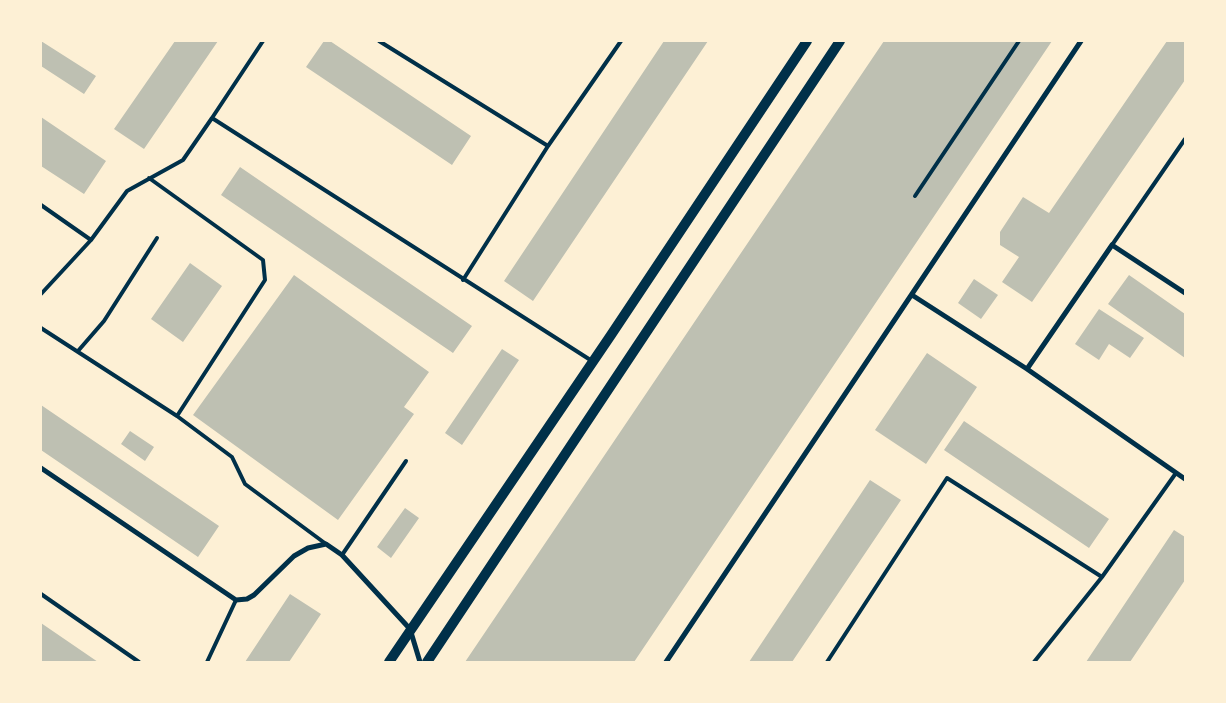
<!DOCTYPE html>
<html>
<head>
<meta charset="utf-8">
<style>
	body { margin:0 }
	#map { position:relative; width:1226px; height:703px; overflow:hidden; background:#fdf0d5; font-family:Helvetica,sans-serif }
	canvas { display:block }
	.frame { position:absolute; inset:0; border:42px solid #fdf0d5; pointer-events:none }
</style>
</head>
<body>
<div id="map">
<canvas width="1226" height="703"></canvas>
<div class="frame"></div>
</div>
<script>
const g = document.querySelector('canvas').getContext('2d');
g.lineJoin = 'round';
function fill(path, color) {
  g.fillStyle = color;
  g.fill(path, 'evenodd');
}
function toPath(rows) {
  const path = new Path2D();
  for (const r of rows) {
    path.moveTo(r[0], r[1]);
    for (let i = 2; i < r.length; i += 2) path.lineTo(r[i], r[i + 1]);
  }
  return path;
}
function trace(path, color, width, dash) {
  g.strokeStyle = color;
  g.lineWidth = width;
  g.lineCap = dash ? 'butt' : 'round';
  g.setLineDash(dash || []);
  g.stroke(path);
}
fill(toPath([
	[41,41,96,76,84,94,41,66],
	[175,41,218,41,144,149,114,129],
	[324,41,330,41,471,136,452,165,306,67],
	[664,41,708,41,533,301,504,281],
	[884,41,1052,41,634,662,465,662],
	[1167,41,1185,41,1185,80,1032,302,1002,282,1019,257,1000,245,1000,232,1023,197,1049,213],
	[41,117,106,161,84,194,41,166],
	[240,167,472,326,453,353,221,195],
	[190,263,222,286,183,342,151,319],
	[294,275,429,372,404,407,414,414,338,520,193,415],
	[1129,275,1185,314,1185,358,1108,304],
	[974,279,998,295,981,319,958,303],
	[1099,309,1144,338,1130,358,1109,344,1099,360,1075,344],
	[502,349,519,360,462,445,445,433],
	[927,353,977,387,926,464,875,430],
	[41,405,219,526,198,557,41,450],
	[964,421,1109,519,1089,548,944,450],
	[130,431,154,447,145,461,121,444],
	[870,480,901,500,792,662,749,662],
	[405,508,419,518,391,558,377,547],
	[1174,530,1185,537,1185,580,1130,662,1086,662],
	[290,594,321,614,289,662,245,662],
	[41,623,98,662,41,662]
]), '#bec0b2');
trace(toPath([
	[263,41,212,118,592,361],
	[379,41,548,146],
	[149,178,263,260,265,280,177,416,232,457,245,484,326,544],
	[915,196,1019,41],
	[41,205,91,240,127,191,183,160,212,118],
	[1112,245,1185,139],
	[463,280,548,146,621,41],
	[41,294,91,240],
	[41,328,177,416],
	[78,351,104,321,157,238],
	[342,555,406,461],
	[41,594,139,662],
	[207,662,236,600],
	[827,662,947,478,1102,577,1176,473],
	[1034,662,1102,577]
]), '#003049', 4);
trace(toPath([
	[912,295,1027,369,1185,479],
	[1027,369,1112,245,1185,293],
	[41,468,236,600,247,599,254,595,294,556,308,548,326,544,342,555,410,629,420,662],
	[666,662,1081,41]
]), '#003049', 5);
trace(toPath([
	[389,662,611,335,807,41],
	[427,662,840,41]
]), '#003049', 10);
</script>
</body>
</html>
